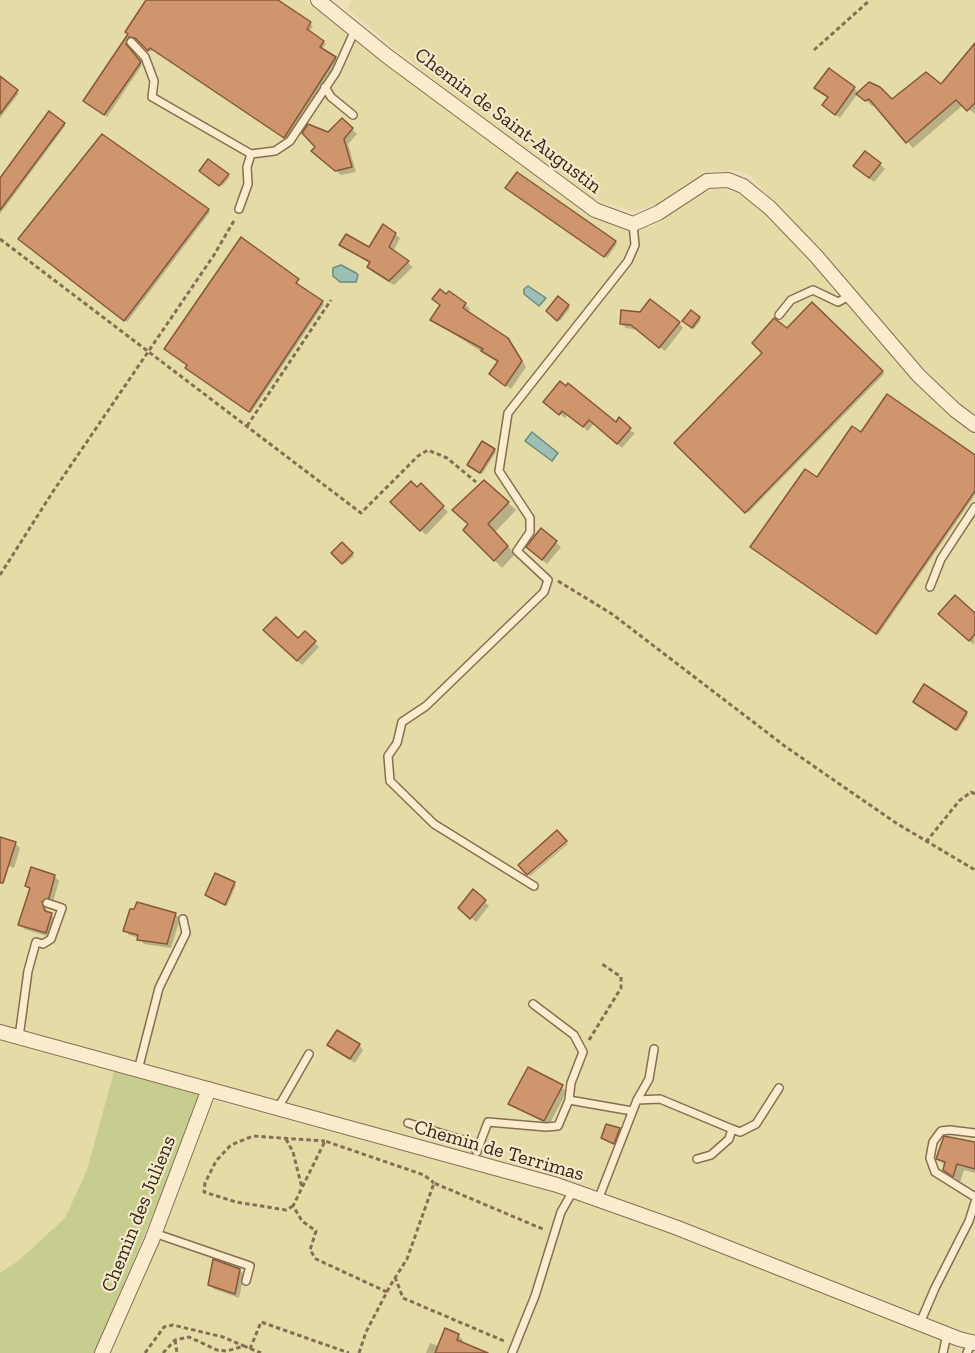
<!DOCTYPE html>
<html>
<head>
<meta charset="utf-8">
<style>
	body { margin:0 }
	canvas { display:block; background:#efdfba }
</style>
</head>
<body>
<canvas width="975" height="1353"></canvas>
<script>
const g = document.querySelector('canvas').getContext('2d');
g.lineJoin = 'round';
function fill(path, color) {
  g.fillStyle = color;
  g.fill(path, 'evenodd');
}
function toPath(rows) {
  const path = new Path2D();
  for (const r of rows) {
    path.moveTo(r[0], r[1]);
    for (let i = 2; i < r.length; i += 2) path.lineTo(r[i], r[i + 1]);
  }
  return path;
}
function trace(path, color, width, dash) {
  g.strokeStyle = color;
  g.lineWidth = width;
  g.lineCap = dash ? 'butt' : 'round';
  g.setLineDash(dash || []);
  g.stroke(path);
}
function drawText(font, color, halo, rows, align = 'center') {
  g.font = font + ' "Zilla Slab",serif';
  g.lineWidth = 4.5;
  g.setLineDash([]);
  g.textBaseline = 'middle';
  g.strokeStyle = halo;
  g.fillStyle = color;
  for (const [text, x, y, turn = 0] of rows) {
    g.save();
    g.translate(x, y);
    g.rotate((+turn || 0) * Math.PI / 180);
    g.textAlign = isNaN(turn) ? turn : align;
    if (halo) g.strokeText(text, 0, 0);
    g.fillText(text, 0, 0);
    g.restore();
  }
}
fill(toPath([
	[0,0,306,0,440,104,607,220,625,229,651,227,675,207,701,192,720,189,749,197,772,216,931,398,975,437,975,1338,627,1203,0,1025],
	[352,0,975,0,975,417,934,380,750,175,735,170,712,172,696,178,657,204,634,212,594,199,463,104,347,9],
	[0,1037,115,1068,87,1170,65,1218,18,1261,0,1273],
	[212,1100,577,1198,802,1282,975,1353,108,1353,135,1296]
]), '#e5dba7');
fill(toPath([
	[115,1068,204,1093,95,1353,0,1353,0,1273,18,1261,65,1218,87,1170]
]), '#c6cd8e');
const water = toPath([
	[341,265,356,273,358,275,356,282,340,282,333,276,333,268,341,265],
	[528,286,546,298,539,306,524,294,524,289,528,286],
	[532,432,558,453,552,461,525,441,532,432]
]);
fill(water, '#9fbfb6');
trace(water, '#668d83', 1.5);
fill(toPath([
	[148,0,275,0,310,24,313,26,309,32,323,42,326,44,322,49,338,61,287,139,152,50,151,52,136,38,129,40,127,47,142,65,107,117,87,103],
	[975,46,975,114,963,105,913,148,876,105,872,106,858,93,840,118,828,109,829,98,821,92,854,88,859,93,892,101,941,86],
	[0,83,19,93,0,118],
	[64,124,65,126,0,214,0,180],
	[352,129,357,134,348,144,356,172,341,175,317,155,328,134],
	[208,161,230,177,222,186,203,173],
	[880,164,885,169,874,182,860,171],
	[509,190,615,242,617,244,607,258],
	[208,210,210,212,127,322,22,241],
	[395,234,400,238,393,252,413,267,394,285,373,272,369,267,371,264,341,244,370,249],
	[298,280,297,285,324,304,251,413,189,370],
	[447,296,465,304,470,309,468,313,512,344,526,367,511,389,495,378,499,363,432,320],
	[558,298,570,308,560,321,548,311],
	[812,304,884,374,748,513,676,443],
	[691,312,701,320,694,329,684,321],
	[679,323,683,328,665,351,638,330,626,328,621,324],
	[550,406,616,424,635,433,622,448,594,423,588,431,567,415,565,418],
	[861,434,975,457,975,495,878,635,754,549],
	[494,450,496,452,482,474,471,467],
	[484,482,516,510,495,532,515,554,502,568,465,530,470,525],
	[421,485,448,512,426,535,392,502],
	[541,530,561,547,547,564,533,552],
	[342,544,354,556,345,564,333,553],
	[975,615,974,645,945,618],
	[265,630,298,640,305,633,319,647,302,665],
	[925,686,968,715,958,731,917,704],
	[0,838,15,843,20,848,14,868,0,863],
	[568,844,530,876,529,875,567,843],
	[54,876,59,881,53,902,45,907,48,913,56,919,50,937,24,929,20,925,31,890,27,886],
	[234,883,236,885,227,906,209,897],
	[485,902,489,906,476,922,460,907],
	[175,914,180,919,171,948,144,944,139,938,129,935,125,930],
	[329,1045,359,1045,363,1050,355,1063],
	[529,1069,567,1091,549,1125,510,1104],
	[619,1130,621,1132,616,1145,603,1138],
	[975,1141,975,1173,964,1170,960,1182,945,1170,945,1165,938,1158],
	[240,1270,244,1275,239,1298,214,1289,210,1285],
	[458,1335,463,1340,462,1343,480,1353,426,1353,430,1343,439,1346]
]), '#0003');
const building = toPath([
	[146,0,278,0,311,22,307,29,324,41,320,47,336,57,284,138,150,48,148,51,135,38,129,37,126,44,141,62,104,115,83,101,128,34,125,32,146,0],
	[975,43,975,103,967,111,956,100,906,143,869,99,865,101,856,94,869,82,880,87,892,99,926,72,941,84,975,43],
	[829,68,855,87,835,115,822,105,828,97,814,88,829,68],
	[0,76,18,90,0,114,0,76],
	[49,111,65,123,0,210,0,178,49,111],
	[342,118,353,128,344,139,352,167,335,171,311,151,315,147,302,133,308,124,328,132,342,118],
	[102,134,209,209,124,321,18,239,102,134],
	[865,151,881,163,869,178,853,166,865,151],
	[208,159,229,174,219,186,199,171,208,159],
	[517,172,616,241,604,257,505,188,517,172],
	[383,224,396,233,389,247,409,261,389,281,367,267,370,262,339,245,346,234,369,247,383,224],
	[241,237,299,279,296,283,323,301,249,412,185,368,187,365,164,349,241,237],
	[440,289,446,294,449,291,466,303,463,308,508,338,522,361,505,386,489,374,498,361,481,351,483,349,430,320,440,305,432,299,440,289],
	[558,296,569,305,557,321,546,311,558,296],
	[650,299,680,322,659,348,631,325,620,324,621,310,640,312,650,299],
	[812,302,883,371,745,513,674,443,762,353,752,343,774,318,787,328,812,302],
	[691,310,700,317,692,328,682,321,691,310],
	[560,381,566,386,568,383,616,422,619,417,631,428,617,444,589,420,583,427,562,411,559,415,543,402,560,381],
	[887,394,975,455,975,491,876,634,750,547,805,469,817,477,852,426,861,432,887,394],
	[482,441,495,449,480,473,467,465,482,441],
	[484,480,509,502,488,524,508,546,494,561,463,530,468,524,452,510,484,480],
	[411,481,417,487,421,483,444,506,420,531,390,502,411,481],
	[541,528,557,541,542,560,526,547,541,528],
	[342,542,353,553,342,564,331,553,342,542],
	[955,595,975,613,975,634,969,641,938,614,955,595],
	[276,617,298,638,305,631,316,641,297,661,263,630,276,617],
	[924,684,967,712,956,730,913,702,924,684],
	[557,830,567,841,527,875,518,865,557,830],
	[0,837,16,842,3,883,0,883,0,837],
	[31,867,55,875,49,898,42,902,45,911,52,913,46,933,18,925,30,888,25,886,31,867],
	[215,873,235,882,225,905,205,895,215,873],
	[473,889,486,900,470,919,458,908,473,889],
	[137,902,176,913,167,944,137,940,138,935,123,931,130,909,134,909,137,902],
	[337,1030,360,1044,350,1059,327,1045,337,1030],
	[528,1067,563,1085,544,1121,508,1104,528,1067],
	[606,1124,620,1128,614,1144,601,1138,606,1124],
	[944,1136,975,1142,975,1169,957,1164,953,1177,943,1170,945,1162,936,1159,944,1136],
	[213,1259,240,1269,235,1294,208,1285,213,1259],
	[445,1328,459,1334,457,1340,488,1353,435,1353,445,1328]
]);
fill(building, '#cf966e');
trace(building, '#865739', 1.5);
const lane = toPath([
	[131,42,145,57,154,81,152,97,251,154],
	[325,87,331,97,353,115],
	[239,209,248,184,247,167,251,154,275,151,290,141,336,72,355,30],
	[779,315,791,300,813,290,838,302,849,296],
	[930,587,941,559,975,507],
	[534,886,434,824,390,781,388,756,397,743,402,722,426,706,544,592,548,580,517,551,530,532,530,518,499,471,508,413,628,261,635,245,633,224],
	[19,1037,28,971,36,942,43,944,51,939,62,908,47,903],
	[138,1070,159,988,186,933,183,919],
	[569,1100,632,1111],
	[637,1100,649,1079,654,1049],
	[278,1108,309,1054],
	[408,1123,466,1141,473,1145,477,1152],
	[732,1129,740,1132,756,1124,779,1088],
	[975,1133,950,1130,941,1131,933,1142,930,1158,935,1172,975,1197],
	[477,1151,488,1122,546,1127,558,1126,569,1100,571,1083,583,1052,574,1035,533,1004],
	[598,1200,637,1100,660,1099,732,1129,729,1139,711,1155,697,1159],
	[154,1233,250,1266,246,1281],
	[920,1323,935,1288,969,1221,975,1202],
	[512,1353,535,1296,561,1212,573,1191],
	[943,1353,947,1334],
	[967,1353,972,1342]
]);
const street = toPath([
	[318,0,387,56,595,210,633,224,658,213,707,181,728,180,743,186,770,208,816,256,919,376,955,410,975,425],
	[0,1032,557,1185,675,1227,959,1339,975,1343],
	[102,1353,152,1240,209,1089]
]);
trace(lane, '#866e54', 10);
trace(street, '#866e54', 16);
trace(toPath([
	[814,50,870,0],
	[0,239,361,513,418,456,428,450,447,458,476,482],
	[247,426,331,300],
	[0,575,52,493,214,255,235,219],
	[558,581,612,614,786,747,896,823,975,870],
	[926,842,959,801,971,792,975,794],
	[589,1040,621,988,621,977,602,964],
	[286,1139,293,1152,302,1188],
	[293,1206,286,1210,236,1202,204,1192,205,1183,216,1161,231,1145,253,1136,325,1141],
	[395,1277,403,1298,504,1341],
	[387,1292,316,1259,310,1250,316,1231,302,1221,293,1206,325,1141,424,1175,434,1183],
	[175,1340,177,1353],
	[250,1349,261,1322,349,1353],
	[145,1353,164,1327,173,1325,223,1337,244,1346],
	[163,1353,175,1340,189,1337,217,1350,227,1351,244,1346,261,1353],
	[359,1353,366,1332,390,1286,407,1259,434,1183,545,1230]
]), '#866e54', 3, [4.5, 3]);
trace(lane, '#faeccd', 7);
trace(street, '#faeccd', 14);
drawText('20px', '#34261a', '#f6e9c9', [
	["Chemin de Saint-Augustin",508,121,37],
	["Chemin de Terrimas",499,1151,16],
	["Chemin des Juliens",139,1214,-68]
]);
</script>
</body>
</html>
